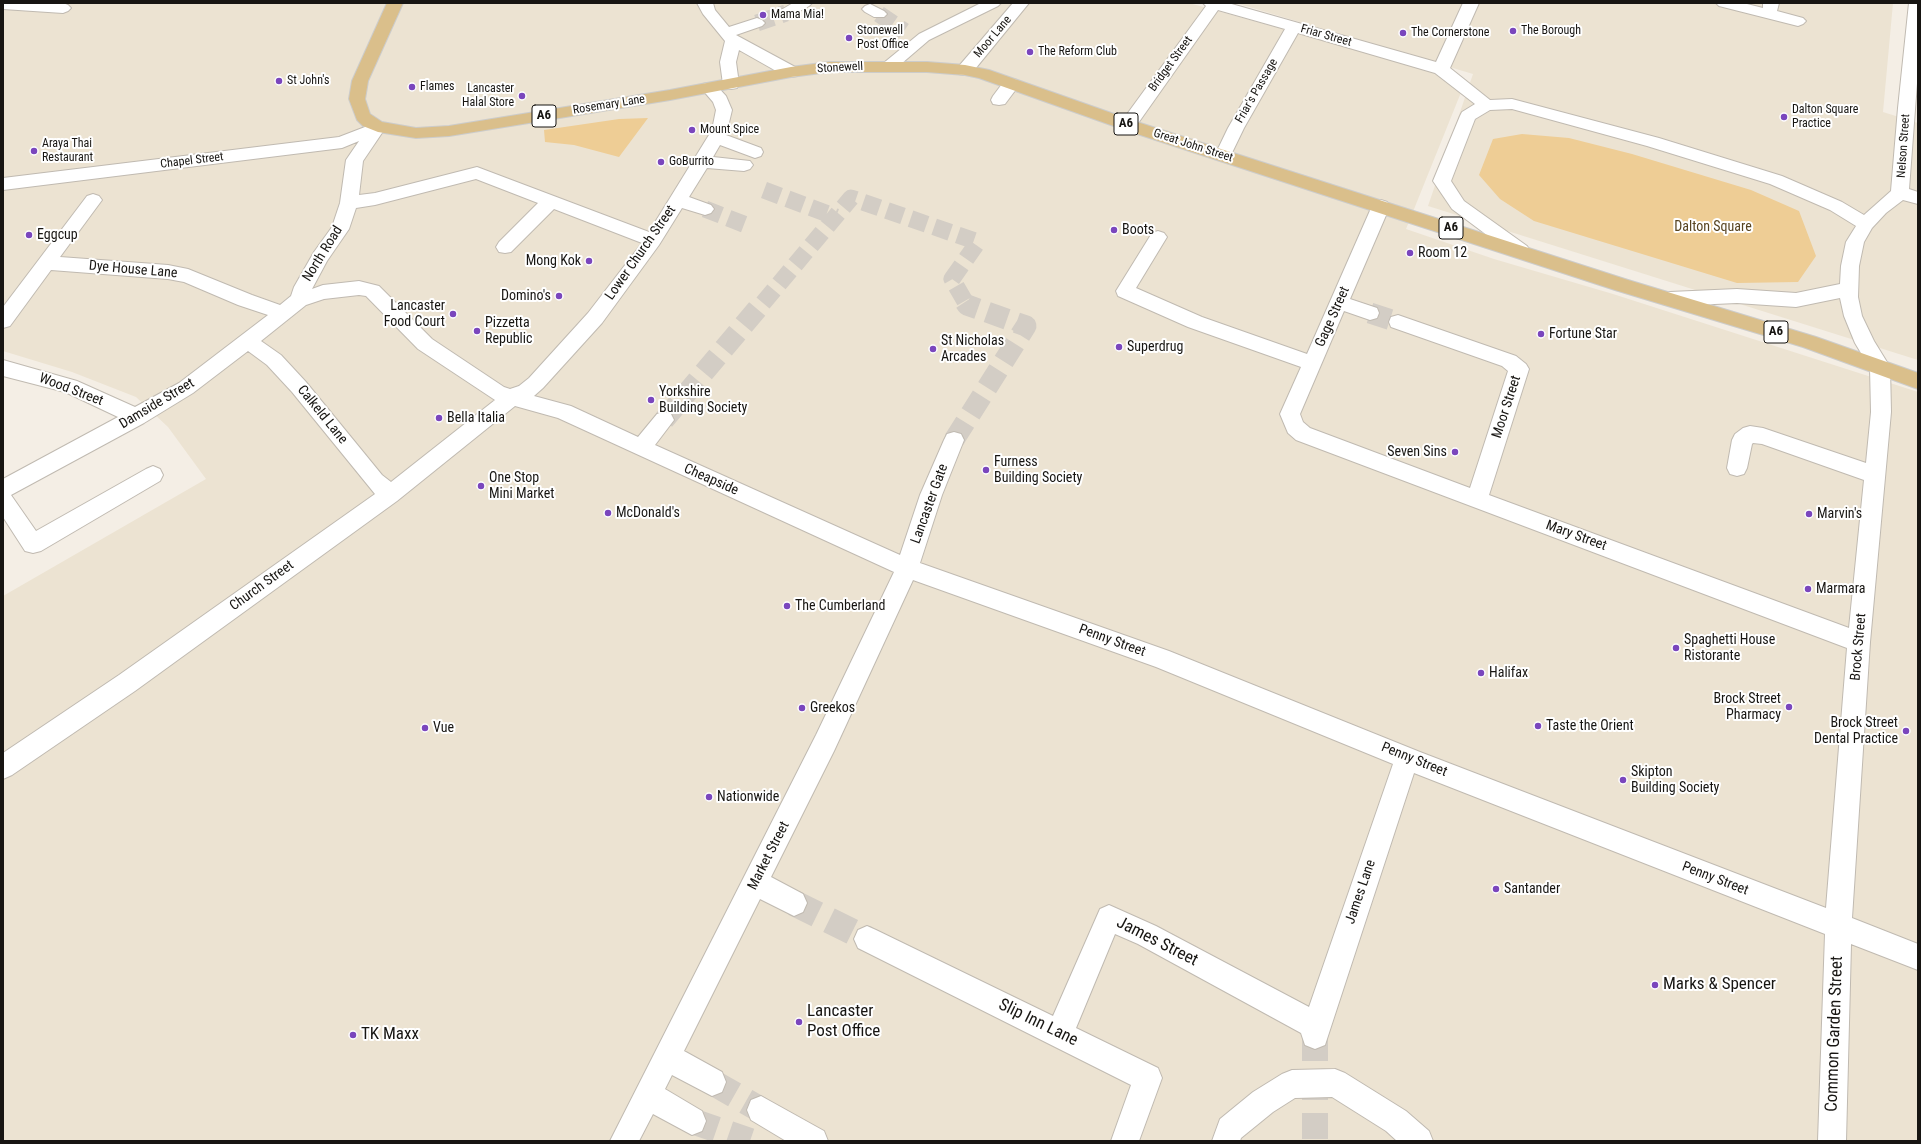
<!DOCTYPE html>
<html>
<head>
<meta charset="utf-8">
<style>
	body { margin:0 }
	#map { position:relative; width:1921px; height:1144px; overflow:hidden; background:#f4eee5; font-family:"Roboto Condensed",sans-serif }
	canvas { display:block }
	.frame { position:absolute; inset:0; border:4px solid #171512; pointer-events:none }
</style>
</head>
<body>
<div id="map">
<canvas width="1921" height="1144"></canvas>
<div class="frame"></div>
</div>
<script>
const g = document.querySelector('canvas').getContext('2d');
g.lineJoin = 'round';
function fill(path, color) {
  g.fillStyle = color;
  g.fill(path, 'evenodd');
}
function toPath(rows) {
  const path = new Path2D();
  for (const r of rows) {
    path.moveTo(r[0], r[1]);
    for (let i = 2; i < r.length; i += 2) path.lineTo(r[i], r[i + 1]);
  }
  return path;
}
function trace(path, color, width, dash) {
  g.strokeStyle = color;
  g.lineWidth = width;
  g.lineCap = dash ? 'butt' : 'round';
  g.setLineDash(dash || []);
  g.stroke(path);
}
function drawText(font, color, halo, rows, align = 'center') {
  g.font = font + ' "Roboto Condensed",sans-serif';
  g.lineWidth = 4;
  g.setLineDash([]);
  g.textBaseline = 'middle';
  g.strokeStyle = halo;
  g.fillStyle = color;
  for (const [text, x, y, turn = 0] of rows) {
    g.save();
    g.translate(x, y);
    g.rotate((+turn || 0) * Math.PI / 180);
    g.textAlign = isNaN(turn) ? turn : align;
    if (halo) g.strokeText(text, 0, 0);
    g.fillText(text, 0, 0);
    g.restore();
  }
}
fill(toPath([
	[3,3,1189,3,1466,80,1406,229,1494,259,1613,294,1918,392,1918,1141,3,1141,3,596,206,479,168,427,136,397,72,372,3,351],
	[1236,3,1893,3,1883,112,1918,123,1918,360,1428,206,1473,74]
]), '#ece3d2');
fill(toPath([
	[648,118,619,157,574,145,545,142,544,130,619,119],
	[1522,134,1569,138,1632,154,1751,190,1799,211,1816,256,1798,282,1737,283,1534,221,1500,199,1479,175,1493,139]
]), '#eecd95');
trace(toPath([
	[879,14,904,31],
	[757,23,786,13],
	[764,190,836,217],
	[705,209,746,225],
	[763,303,851,198,978,242,952,279,966,303]
]), '#d3cdc5', 17, [17, 8]);
trace(toPath([
	[1370,313,1398,322],
	[664,420,763,302],
	[954,440,1026,326,967,305,965,302]
]), '#d3cdc5', 21, [21, 10]);
trace(toPath([
	[794,903,867,939],
	[1315,1035,1315,1141],
	[712,1082,761,1110],
	[692,1121,750,1141]
]), '#d3cdc5', 26, [26, 13]);
const minor = toPath([
	[3,3,63,3,68,5,71,8,68,11,63,13,3,9,3,3],
	[697,3,713,3,715,10,729,27,757,18,762,20,765,23,762,26,736,35,797,68,799,72,797,76,791,77,785,76,739,50,736,62,739,84,737,88,731,89,725,88,723,84,720,62,725,41,703,14,697,3],
	[793,3,812,3,809,6,791,16,781,16,778,13,781,10,793,3],
	[981,3,1001,3,998,6,929,40,894,70,888,71,882,70,880,66,919,34,981,3],
	[1013,3,1029,3,971,74,965,75,959,74,957,70,959,66,1013,3],
	[1203,3,1228,3,1436,62,1463,3,1479,3,1450,68,1490,100,1512,99,1659,138,1782,176,1842,202,1864,215,1891,191,1898,108,1909,3,1918,3,1918,70,1909,189,1918,192,1918,204,1903,200,1886,213,1872,228,1864,242,1859,266,1858,297,1862,316,1874,341,1890,367,1891,412,1870,642,1852,918,1918,944,1918,970,1851,944,1846,1141,1818,1141,1825,934,1414,773,1325,1045,1315,1049,1305,1045,1301,1033,1138,944,1115,934,1076,1028,1158,1068,1162,1078,1139,1141,1111,1141,1131,1085,858,948,854,939,858,930,867,926,876,930,1053,1016,1100,909,1109,905,1156,926,1309,1007,1393,764,1156,667,913,580,834,751,771,877,803,894,807,903,803,912,794,916,760,899,684,1051,722,1072,726,1082,722,1092,712,1096,672,1075,665,1089,702,1111,706,1121,702,1131,692,1135,653,1114,639,1141,610,1141,816,735,894,572,558,418,515,406,397,501,135,691,12,775,3,779,3,753,119,675,375,494,292,392,267,365,248,351,193,393,144,423,11,495,36,531,146,469,153,466,160,469,163,475,160,481,41,551,33,553,25,551,3,517,3,479,118,417,65,392,3,376,3,360,77,381,135,407,179,383,268,315,238,305,184,282,168,279,51,270,10,326,3,328,3,307,87,196,93,194,99,196,102,200,60,257,168,265,188,269,252,295,280,305,291,296,294,287,314,252,332,227,340,203,346,160,359,141,342,148,3,190,3,178,339,137,378,122,384,123,386,127,363,161,359,195,375,193,477,167,649,232,712,130,716,110,713,102,701,88,703,84,709,83,715,84,726,96,732,110,726,135,761,148,763,152,761,156,755,158,720,145,713,157,750,161,753,165,750,169,744,171,707,168,689,197,711,205,714,209,711,213,705,215,682,208,659,245,602,323,543,388,534,396,571,406,638,437,657,414,664,412,671,414,674,420,655,445,900,555,920,495,944,440,947,434,954,432,961,434,964,440,942,495,920,563,1169,651,1420,752,1826,908,1847,648,1296,440,1288,433,1280,414,1301,367,1188,327,1118,296,1116,291,1152,233,1158,231,1164,233,1167,237,1136,288,1202,317,1307,354,1372,206,1375,202,1381,200,1387,202,1390,206,1350,299,1377,308,1379,313,1377,318,1370,320,1344,311,1300,414,1303,422,1310,428,1470,488,1508,371,1502,366,1391,327,1389,322,1391,317,1398,315,1516,356,1526,364,1529,369,1489,495,1849,628,1864,480,1762,444,1753,443,1752,444,1747,468,1744,474,1737,476,1730,474,1727,468,1732,440,1735,434,1743,428,1750,426,1763,428,1866,463,1871,412,1870,368,1855,343,1844,316,1840,298,1796,307,1737,303,1670,306,1663,304,1661,299,1663,294,1670,292,1737,289,1796,293,1840,284,1841,266,1846,242,1856,226,1830,210,1770,184,1647,146,1512,109,1490,110,1475,119,1451,181,1464,201,1527,246,1530,251,1527,256,1521,257,1515,256,1452,209,1433,181,1460,116,1462,112,1475,104,1435,73,1298,33,1244,128,1229,159,1223,161,1217,159,1215,155,1228,128,1285,29,1218,10,1134,129,1128,130,1122,129,1120,125,1122,121,1206,6,1203,3],
	[476,179,538,203,499,242,496,247,499,252,505,253,511,252,554,209,642,243,588,313,529,378,519,386,510,389,504,387,432,339,379,286,359,281,323,285,312,289,327,261,349,229,356,208,375,205,476,179],
	[359,295,366,296,418,349,495,400,391,482,382,475,306,382,281,355,261,341,306,305,324,299,359,295],
	[1716,3,1743,3,1763,8,1763,3,1779,3,1777,11,1803,18,1806,21,1803,24,1798,26,1719,6,1716,3],
	[870,4,884,11,887,14,884,17,874,17,865,12,862,9,865,6,870,4],
	[1011,79,1017,80,1019,84,1017,88,1005,104,999,105,993,104,991,100,993,96,1005,80,1011,79],
	[1335,1069,1345,1073,1406,1111,1429,1131,1433,1141,1397,1141,1386,1131,1332,1097,1295,1098,1273,1112,1241,1138,1240,1141,1212,1141,1220,1119,1253,1092,1282,1074,1292,1070,1335,1069],
	[761,1096,824,1131,828,1141,786,1141,751,1120,747,1110,751,1100,761,1096]
]);
const major = toPath([
	[387,3,403,3,368,81,365,99,370,114,382,122,416,128,449,126,670,90,791,67,829,62,927,62,965,65,989,70,1134,121,1628,280,1816,337,1918,373,1918,389,1803,347,1615,290,1122,129,979,78,965,75,927,72,829,72,791,77,670,100,449,136,416,138,378,132,363,126,357,120,349,99,352,81,387,3]
]);
trace(minor, '#c0bab1', 2);
trace(major, '#cccccb', 2);
fill(minor, '#fff');
fill(major, '#dabf8b');
for (const [x, y, r, color] of [
	[763,15,4,"#7a46bd"],
	[1513,31,4,"#7a46bd"],
	[1403,33,4,"#7a46bd"],
	[849,38,4,"#7a46bd"],
	[1030,52,4,"#7a46bd"],
	[279,81,4,"#7a46bd"],
	[412,87,4,"#7a46bd"],
	[522,96,4,"#7a46bd"],
	[1784,117,4,"#7a46bd"],
	[692,130,4,"#7a46bd"],
	[34,151,4,"#7a46bd"],
	[661,162,4,"#7a46bd"],
	[1114,230,4,"#7a46bd"],
	[29,235,4,"#7a46bd"],
	[1410,253,4,"#7a46bd"],
	[589,261,4,"#7a46bd"],
	[559,296,4,"#7a46bd"],
	[453,314,4,"#7a46bd"],
	[477,331,4,"#7a46bd"],
	[1541,334,4,"#7a46bd"],
	[1119,347,4,"#7a46bd"],
	[933,349,4,"#7a46bd"],
	[651,400,4,"#7a46bd"],
	[439,418,4,"#7a46bd"],
	[1455,452,4,"#7a46bd"],
	[986,470,4,"#7a46bd"],
	[481,486,4,"#7a46bd"],
	[608,513,4,"#7a46bd"],
	[1809,514,4,"#7a46bd"],
	[1808,589,4,"#7a46bd"],
	[787,606,4,"#7a46bd"],
	[1676,648,4,"#7a46bd"],
	[1481,673,4,"#7a46bd"],
	[1789,707,4,"#7a46bd"],
	[802,708,4,"#7a46bd"],
	[1538,726,4,"#7a46bd"],
	[425,728,4,"#7a46bd"],
	[1906,731,4,"#7a46bd"],
	[1623,780,4,"#7a46bd"],
	[709,797,4,"#7a46bd"],
	[1496,889,4,"#7a46bd"],
	[1655,985,4,"#7a46bd"],
	[799,1022,4,"#7a46bd"],
	[353,1035,4,"#7a46bd"]
]) {
  const dot = new Path2D();
  dot.arc(x, y, r, 0, 2 * Math.PI);
  g.fillStyle = color;
  g.fill(dot);
  trace(dot, '#fff', 1.5);
}
drawText('12px', '#171512', '#fff', [
	["Mama Mia!",771,15],
	["Stonewell",857,31],
	["Post Office",857,45],
	["The Borough",1521,31],
	["The Cornerstone",1411,33],
	["The Reform Club",1038,52],
	["St John's",287,81],
	["Flames",420,87],
	["Lancaster",514,89,"right"],
	["Halal Store",514,103,"right"],
	["Dalton Square",1792,110],
	["Practice",1792,124],
	["Mount Spice",700,130],
	["Araya Thai",42,144],
	["Restaurant",42,158],
	["GoBurrito",669,162]
], 'left');
drawText('12px', '#171512', '#fff', [
	["Friar Street",1326,36,16],
	["Moor Lane",993,37,-50],
	["Bridget Street",1171,64,-54],
	["Stonewell",840,68,-3],
	["Friar's Passage",1257,91,-60],
	["Rosemary Lane",609,105,-9],
	["Great John Street",1193,146,18],
	["Nelson Street",1904,146,-86],
	["Chapel Street",192,161,-7]
]);
for (const [x, y, w] of [
	[544,116,24],
	[1126,124,24],
	[1451,228,24],
	[1776,332,24]
]) {
  const box = new Path2D();
  box.roundRect(x - w / 2, y - 11, w, 22, 3);
  g.fillStyle = '#fff';
  g.fill(box);
  trace(box, '#171512', 1);
}
drawText('bold 13px', '#171512', null, [
	["A6",544,116],
	["A6",1126,124],
	["A6",1451,228],
	["A6",1776,332]
]);
drawText('14px', '#574320', '#fff', [
	["Dalton Square",1713,227]
]);
drawText('14px', '#171512', '#fff', [
	["Boots",1122,230],
	["Eggcup",37,235],
	["Room 12",1418,253],
	["Mong Kok",581,261,"right"],
	["Domino's",551,296,"right"],
	["Lancaster",445,306,"right"],
	["Food Court",445,322,"right"],
	["Pizzetta",485,323],
	["Republic",485,339],
	["Fortune Star",1549,334],
	["St Nicholas",941,341],
	["Arcades",941,357],
	["Superdrug",1127,347],
	["Yorkshire",659,392],
	["Building Society",659,408],
	["Bella Italia",447,418],
	["Seven Sins",1447,452,"right"],
	["Furness",994,462],
	["Building Society",994,478],
	["One Stop",489,478],
	["Mini Market",489,494],
	["McDonald's",616,513],
	["Marvin's",1817,514],
	["Marmara",1816,589],
	["The Cumberland",795,606],
	["Spaghetti House",1684,640],
	["Ristorante",1684,656],
	["Halifax",1489,673],
	["Brock Street",1781,699,"right"],
	["Pharmacy",1781,715,"right"],
	["Greekos",810,708],
	["Brock Street",1898,723,"right"],
	["Dental Practice",1898,739,"right"],
	["Taste the Orient",1546,726],
	["Vue",433,728],
	["Skipton",1631,772],
	["Building Society",1631,788],
	["Nationwide",717,797],
	["Santander",1504,889]
], 'left');
drawText('14px', '#171512', '#fff', [
	["Lower Church Street",641,253,-55],
	["North Road",323,254,-58],
	["Dye House Lane",133,270,5],
	["Gage Street",1333,317,-66],
	["Wood Street",71,390,21],
	["Damside Street",157,404,-31],
	["Moor Street",1507,407,-72],
	["Calkeld Lane",322,415,51],
	["Cheapside",711,480,24],
	["Lancaster Gate",930,504,-70],
	["Mary Street",1576,536,20],
	["Church Street",262,586,-36],
	["Penny Street",1112,641,20],
	["Brock Street",1859,647,-85],
	["Penny Street",1414,760,22],
	["Market Street",769,856,-63],
	["Penny Street",1715,879,21],
	["James Lane",1361,892,-71]
]);
drawText('17px', '#171512', '#fff', [
	["James Street",1157,942,27],
	["Slip Inn Lane",1038,1023,26],
	["Common Garden Street",1835,1034,-88]
]);
drawText('17px', '#171512', '#fff', [
	["Marks & Spencer",1663,985],
	["Lancaster",807,1012],
	["Post Office",807,1032],
	["TK Maxx",361,1035]
], 'left');
</script>
</body>
</html>
